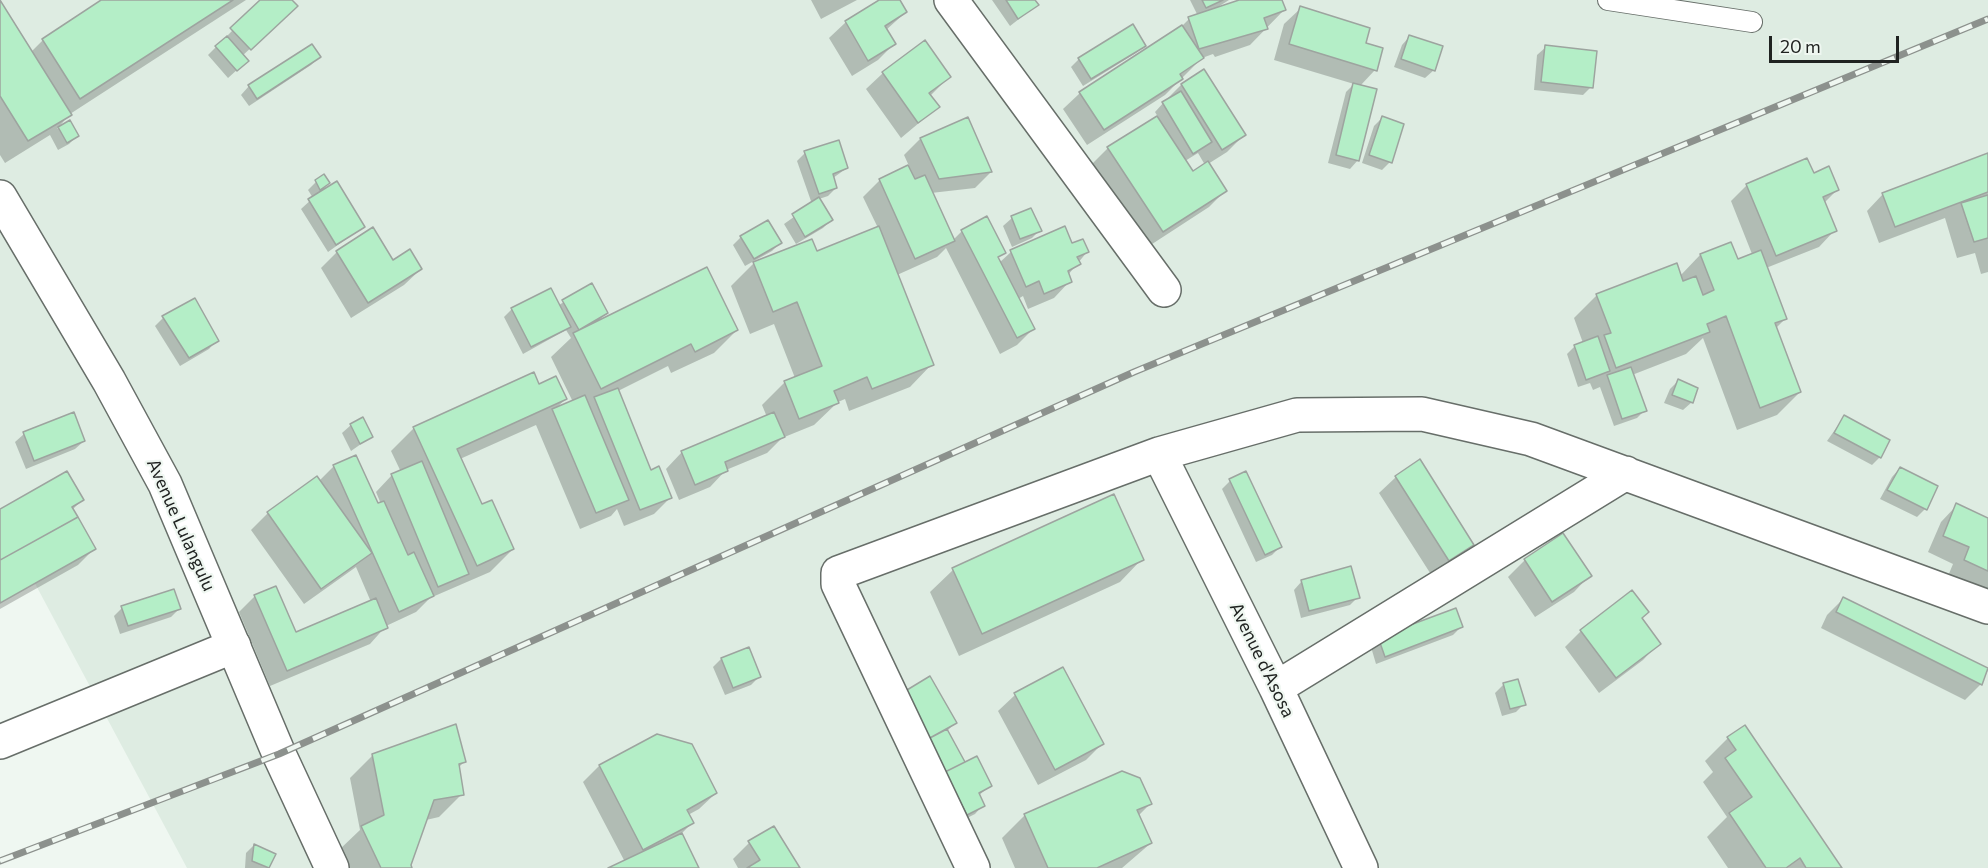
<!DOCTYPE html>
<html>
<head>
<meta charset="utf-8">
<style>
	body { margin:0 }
	#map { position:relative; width:1988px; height:868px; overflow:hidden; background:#eff7f1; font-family:Commissioner,sans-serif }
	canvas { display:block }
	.scale { position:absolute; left:1769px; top:36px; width:130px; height:27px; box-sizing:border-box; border:3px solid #202321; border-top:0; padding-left:8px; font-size:18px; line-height:21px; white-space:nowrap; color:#202321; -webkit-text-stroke:4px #eff7f1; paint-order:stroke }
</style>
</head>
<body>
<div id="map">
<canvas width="1988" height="868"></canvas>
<div class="scale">20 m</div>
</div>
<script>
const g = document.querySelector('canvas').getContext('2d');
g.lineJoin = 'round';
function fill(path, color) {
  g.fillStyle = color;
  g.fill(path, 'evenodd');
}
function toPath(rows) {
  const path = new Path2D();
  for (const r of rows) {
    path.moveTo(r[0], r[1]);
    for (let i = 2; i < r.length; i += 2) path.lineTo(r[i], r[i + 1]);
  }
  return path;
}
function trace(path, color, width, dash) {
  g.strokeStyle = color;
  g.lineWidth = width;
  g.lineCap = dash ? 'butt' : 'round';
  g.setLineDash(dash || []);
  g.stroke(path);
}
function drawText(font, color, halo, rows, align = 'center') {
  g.font = font + ' Commissioner,sans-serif';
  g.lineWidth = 4.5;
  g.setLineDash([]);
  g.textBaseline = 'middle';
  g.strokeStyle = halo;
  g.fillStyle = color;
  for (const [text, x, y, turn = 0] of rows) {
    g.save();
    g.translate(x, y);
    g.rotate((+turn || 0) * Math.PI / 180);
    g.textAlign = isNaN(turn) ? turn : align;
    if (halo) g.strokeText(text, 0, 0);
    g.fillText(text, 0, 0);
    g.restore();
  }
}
fill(toPath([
	[0,0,1988,0,1988,868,187,868,0,518]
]), '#deece2');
fill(toPath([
	[0,0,32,51,43,40,104,0,246,0,70,114,57,129,69,122,77,136,69,144,58,150,50,135,5,163,0,155],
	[263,0,290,0,288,14,242,56,238,69,228,78,208,55],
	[811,0,857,0,821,19],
	[882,0,899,0,906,12,886,30,894,44,878,60,852,76,829,38,846,22],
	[992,0,1033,0,1037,5,1010,26],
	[1190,0,1229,0,1210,12,1244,0,1281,0,1284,10,1250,45,1215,57,1213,54,1202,58,1165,95,1087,145,1063,109,1080,93,1177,31,1189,19,1198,16],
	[1301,8,1364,44,1375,70,1360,86,1358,160,1350,169,1328,163,1346,92,1354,84,1274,60,1284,24],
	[1410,36,1434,70,1425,78,1394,67,1402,45],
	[925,42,949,77,930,96,938,107,901,138,866,89,883,73],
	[1144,45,1136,53,1083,86,1071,67,1079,59],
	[312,46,319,57,311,65,249,106,241,95,249,86],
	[1546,47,1591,87,1583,95,1534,90,1537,55],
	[1203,71,1244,135,1227,152,1208,164,1225,191,1209,207,1146,248,1092,164,1108,148,1158,117,1155,112,1165,101,1181,85],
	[1198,153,1205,165,1192,173,1185,161],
	[1382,118,1390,162,1382,170,1362,163,1374,126],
	[967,119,991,172,975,188,931,193,953,240,962,231,1004,252,997,259,999,263,1011,252,1071,245,1087,252,1068,275,1070,281,1054,298,1028,309,1023,296,1018,299,1033,329,1017,345,1000,354,946,248,937,257,897,275,932,364,910,387,849,411,845,399,838,402,814,425,782,438,767,453,726,470,710,487,679,500,666,469,682,452,767,417,762,405,785,382,795,378,774,324,750,334,731,286,754,263,816,253,878,228,863,197,880,180,909,166,904,155,920,139],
	[805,153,847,168,833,178,836,188,828,196,819,199,831,220,823,228,796,244,784,224,812,204,797,161],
	[1988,155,1988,272,1981,274,1975,253,1957,258,1945,218,1879,243,1867,211,1883,194],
	[1813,174,1837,190,1824,203,1835,230,1819,247,1766,268,1786,318,1776,328,1800,392,1777,415,1737,430,1703,338,1686,354,1632,375,1645,410,1637,418,1614,426,1600,387,1593,390,1590,383,1578,387,1567,354,1575,346,1583,343,1574,318,1597,295,1680,276,1700,255,1730,244,1737,261,1752,254,1731,201,1747,185],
	[316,182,328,183,319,193,363,227,328,252,301,209,313,198,308,190],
	[1031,210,1040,230,1032,238,1012,247,1003,226,1012,218],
	[741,237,780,243,772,251,745,266,733,245],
	[337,252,392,262,421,269,404,285,351,318,321,268],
	[591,285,606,313,596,323,737,330,714,353,671,373,668,366,618,391,650,472,670,498,654,514,624,526,617,509,611,516,580,529,536,425,460,459,481,506,513,549,490,572,430,598,416,612,386,626,370,644,270,686,239,612,255,596,296,634,371,602,356,567,304,604,251,530,267,514,317,478,319,481,334,466,377,505,381,504,376,492,392,475,401,472,391,451,414,428,538,386,566,399,555,409,573,402,551,357,571,338,566,330,523,354,504,317,512,309,559,305],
	[163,318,217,340,209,349,180,366,155,326],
	[1678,381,1692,402,1683,410,1664,403,1670,389],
	[1844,417,1880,457,1872,465,1827,441],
	[351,425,371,437,351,451,342,433],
	[24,434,84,441,75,449,26,469,15,442],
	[1900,468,1925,509,1917,517,1880,499,1892,477],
	[1245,473,1280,547,1272,555,1256,562,1222,489,1230,481],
	[1396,477,1472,544,1456,561,1432,576,1379,493],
	[82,500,72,510,94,549,78,565,0,609,0,511],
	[1957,505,1988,520,1988,595,1948,576,1953,564,1928,552,1941,522],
	[1563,535,1590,575,1574,592,1535,617,1508,577,1525,560],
	[1142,559,1120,582,959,656,930,592,953,570],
	[1302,581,1358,597,1350,605,1301,618,1294,590],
	[1844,598,1988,670,1981,684,1965,700,1821,628,1827,615],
	[122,608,180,608,171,617,120,634,114,616],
	[1455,610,1461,627,1453,635,1376,664,1371,647],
	[1640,619,1659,643,1643,660,1599,693,1565,647,1581,631],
	[748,649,759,677,751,685,725,695,713,667,721,659],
	[1062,669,1102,744,1086,760,1038,785,998,711,1015,695],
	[1504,684,1524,704,1516,712,1502,716,1495,693],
	[895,702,955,723,946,732,964,764,990,786,978,796,983,805,975,814,959,822],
	[657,736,716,793,699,809,688,815,692,823,681,834,697,868,612,868,625,862,583,782,599,766],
	[1728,738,1840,868,1728,868,1707,837,1727,817,1703,782,1713,772,1705,761],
	[373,755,464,762,458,768,462,794,439,817,426,820,409,865,411,868,347,868,339,850,360,830,350,778],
	[1150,804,1138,816,1151,843,1122,868,1015,868,1002,838,1025,815],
	[773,828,798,868,738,868,733,859,749,843],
	[254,845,274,855,267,868,245,868,246,853]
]), '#0003');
const building = toPath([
	[0,0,72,115,28,141,0,96,0,0],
	[101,0,233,0,80,99,42,39,101,0],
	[260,0,292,0,298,6,251,50,230,28,260,0],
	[879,0,900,0,907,12,885,26,896,44,868,61,845,21,879,0],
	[1006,0,1035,0,1039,5,1018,19,1006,0],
	[1202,0,1223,0,1206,8,1202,0],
	[1239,0,1282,0,1286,10,1264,18,1268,29,1199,49,1188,17,1239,0],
	[1300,6,1370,28,1366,43,1383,48,1377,71,1289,44,1300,6],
	[1133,24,1146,46,1091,79,1078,58,1133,24],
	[1182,25,1204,58,1180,74,1183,79,1104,130,1079,92,1182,25],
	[1409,35,1443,46,1435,71,1401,59,1409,35],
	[227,36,249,61,237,71,215,46,227,36],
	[925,40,951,77,929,93,940,107,918,123,882,72,925,40],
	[312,44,321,57,257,99,248,85,312,44],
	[1545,45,1597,51,1593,88,1541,82,1545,45],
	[1204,69,1246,135,1222,150,1181,84,1204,69],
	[1353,83,1377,89,1359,161,1336,155,1353,83],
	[1181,91,1212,142,1193,154,1162,102,1181,91],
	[1157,116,1193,171,1208,161,1227,191,1163,232,1107,147,1157,116],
	[1382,116,1404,124,1392,163,1369,155,1382,116],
	[968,117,992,172,939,179,920,138,968,117],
	[70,120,79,136,67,143,58,127,70,120],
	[839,140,848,168,833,174,837,188,819,194,804,151,839,140],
	[1988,153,1988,192,1895,227,1882,193,1988,153],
	[1807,158,1814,173,1829,166,1839,190,1823,197,1837,231,1776,256,1746,184,1807,158],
	[908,165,915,179,925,175,955,241,915,259,879,179,908,165],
	[324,174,330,183,320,190,315,180,324,174],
	[337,181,365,227,336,245,308,199,337,181],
	[1988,195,1988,238,1974,242,1961,203,1988,195],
	[819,197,833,220,805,237,792,214,819,197],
	[1031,208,1042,231,1020,239,1011,216,1031,208],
	[987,216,1006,253,998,257,1035,329,1017,338,961,230,987,216],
	[768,220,782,243,754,259,740,236,768,220],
	[879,226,934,365,872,389,867,377,834,391,839,403,799,419,784,381,822,366,797,302,773,312,753,262,812,239,817,251,879,226],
	[1065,226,1072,243,1083,239,1089,252,1077,257,1081,264,1068,271,1072,282,1044,294,1039,281,1026,287,1010,250,1065,226],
	[373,227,393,260,410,249,422,269,368,303,336,251,373,227],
	[1731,242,1738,259,1761,250,1787,319,1775,323,1801,392,1760,408,1726,316,1707,324,1710,332,1616,368,1604,335,1611,333,1596,294,1677,263,1683,281,1696,276,1703,295,1714,290,1700,254,1731,242],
	[707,267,738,330,695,352,691,344,601,389,573,333,707,267],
	[592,283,608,313,579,330,562,300,592,283],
	[551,288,571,327,531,347,511,308,551,288],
	[195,298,219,341,189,358,162,316,195,298],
	[1598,336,1610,371,1586,380,1574,345,1598,336],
	[1631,367,1647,411,1622,419,1607,375,1631,367],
	[534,372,539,384,556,376,567,399,457,449,482,504,492,500,514,549,477,566,413,427,534,372],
	[1678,379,1698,388,1693,403,1672,395,1678,379],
	[618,388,651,470,659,466,672,498,640,510,594,397,618,388],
	[585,395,629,500,596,513,552,409,585,395],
	[74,412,85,441,34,461,23,432,74,412],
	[774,412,785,437,725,462,728,471,695,485,681,451,774,412],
	[1844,415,1890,440,1881,458,1834,433,1844,415],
	[363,417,373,437,360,444,350,424,363,417],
	[356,455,378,503,384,501,408,555,414,552,434,596,399,612,333,465,356,455],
	[1420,459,1474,545,1449,561,1395,476,1420,459],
	[422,461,469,574,438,587,391,474,422,461],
	[1900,467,1938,486,1927,510,1887,490,1900,467],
	[67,471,84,500,72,507,78,517,0,560,0,509,67,471],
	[1246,471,1282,547,1265,555,1229,479,1246,471],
	[317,476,372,553,321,589,267,512,317,476],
	[1114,494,1144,560,982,634,952,568,1114,494],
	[1956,503,1988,518,1988,571,1964,560,1969,547,1943,536,1956,503],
	[78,517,96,549,0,603,0,560,78,517],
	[1563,533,1592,576,1552,602,1524,559,1563,533],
	[1351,566,1360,598,1309,611,1301,580,1351,566],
	[276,586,296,632,376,598,388,628,287,671,254,595,276,586],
	[174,589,181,609,128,626,121,606,174,589],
	[1632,590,1649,612,1642,618,1661,644,1616,678,1580,630,1632,590],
	[1843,597,1988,668,1982,685,1836,612,1843,597],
	[1456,608,1463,627,1385,657,1378,637,1456,608],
	[749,647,761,677,733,688,721,658,749,647],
	[1063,667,1104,744,1055,770,1014,693,1063,667],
	[930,676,957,723,928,739,902,693,930,676],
	[1518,679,1526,705,1510,709,1503,683,1518,679],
	[456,724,466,762,459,764,464,795,434,800,411,865,412,868,381,868,361,826,384,815,372,754,456,724],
	[1745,725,1842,868,1806,868,1800,858,1786,868,1766,868,1729,813,1752,797,1725,758,1736,750,1727,737,1745,725],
	[947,729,965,762,945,772,928,739,947,729],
	[657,734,692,744,717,793,687,810,694,823,643,850,599,765,657,734],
	[977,756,992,786,979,793,985,806,967,815,945,772,977,756],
	[1122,771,1140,778,1152,804,1137,810,1152,843,1097,868,1048,868,1024,814,1122,771],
	[774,826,800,868,747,868,760,860,748,841,774,826],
	[682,833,699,868,608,868,682,833],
	[254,844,276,854,269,868,252,861,254,844]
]);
fill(building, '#b4eec7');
trace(building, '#9da49f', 1.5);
const lane = toPath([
	[1608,0,1752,22]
]);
const street = toPath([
	[951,0,1164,290],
	[1159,454,1276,688,1361,868],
	[1276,688,1626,473],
	[0,742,234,646],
	[973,868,838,584,838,573,1159,454,1297,415,1422,414,1531,439,1988,607]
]);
const secondary = toPath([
	[0,197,109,381,165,484,279,754,332,868]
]);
trace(lane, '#676e69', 22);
trace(street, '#676e69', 36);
trace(secondary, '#676e69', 36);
trace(lane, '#fff', 20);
trace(street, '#fff', 33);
trace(secondary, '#fff', 33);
const rail = toPath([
	[0,861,279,754,1134,372,1988,19]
]);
trace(rail, '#8c918d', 7);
trace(rail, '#eff7f1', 4.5, [14]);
drawText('18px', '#202321', '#eff7f1', [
	["Avenue Lulangulu",181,525,66],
	["Avenue d'Asosa",1262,660,64]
]);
</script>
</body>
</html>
